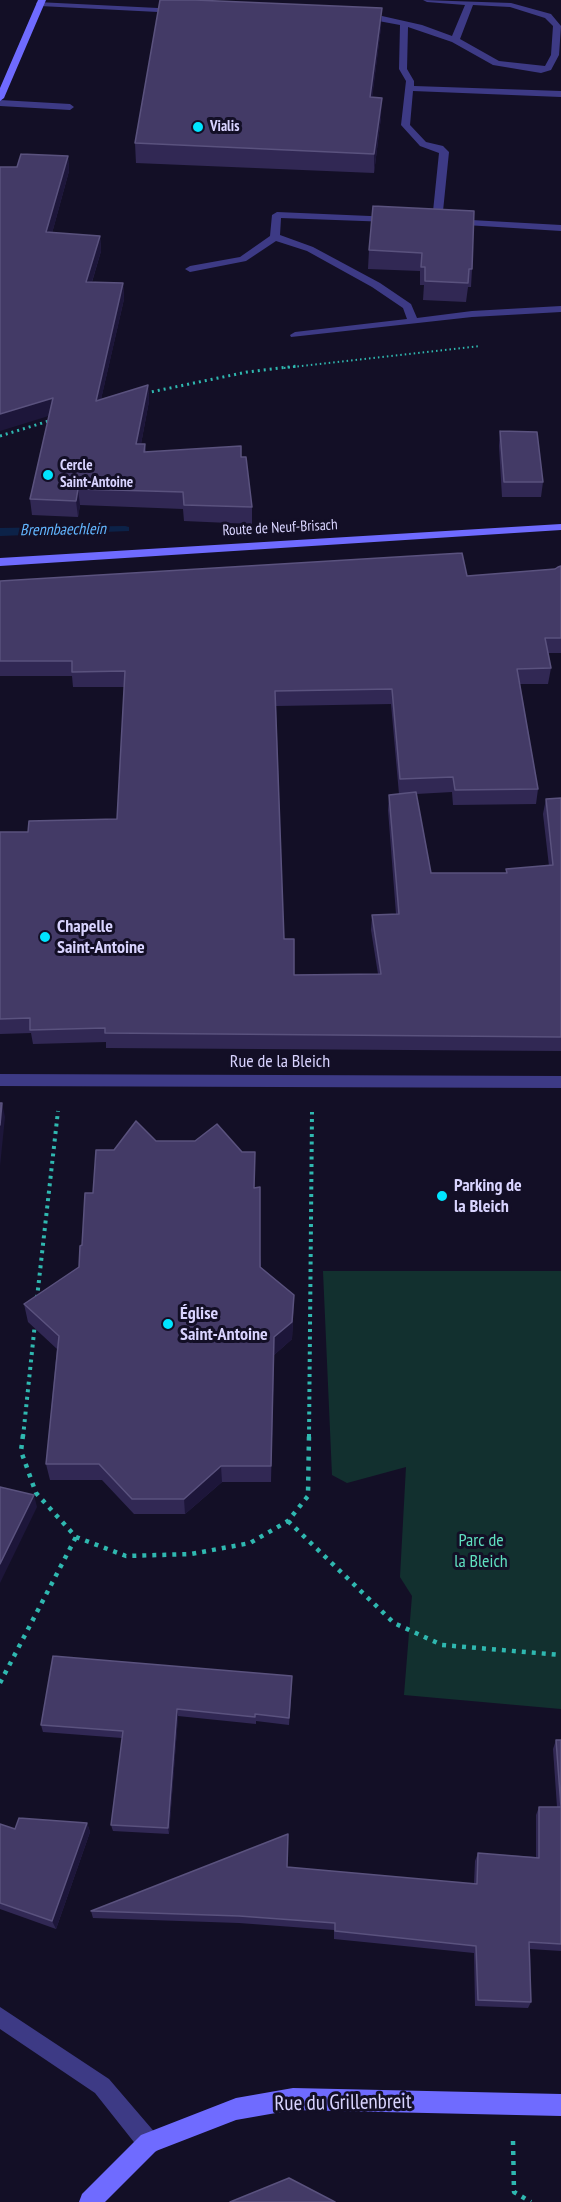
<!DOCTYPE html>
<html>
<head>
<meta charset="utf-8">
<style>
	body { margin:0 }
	canvas { display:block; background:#130f26 }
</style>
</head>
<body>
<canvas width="561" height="2202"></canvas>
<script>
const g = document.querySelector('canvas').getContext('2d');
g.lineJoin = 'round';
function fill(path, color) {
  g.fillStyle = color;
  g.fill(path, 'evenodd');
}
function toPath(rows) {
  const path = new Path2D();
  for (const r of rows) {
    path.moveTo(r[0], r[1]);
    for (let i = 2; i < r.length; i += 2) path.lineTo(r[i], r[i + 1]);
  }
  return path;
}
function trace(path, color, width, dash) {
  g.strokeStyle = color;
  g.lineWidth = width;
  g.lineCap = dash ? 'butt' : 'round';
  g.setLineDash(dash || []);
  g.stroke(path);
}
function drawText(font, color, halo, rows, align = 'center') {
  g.font = font + ' "PT Sans Narrow",sans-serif';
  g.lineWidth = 6;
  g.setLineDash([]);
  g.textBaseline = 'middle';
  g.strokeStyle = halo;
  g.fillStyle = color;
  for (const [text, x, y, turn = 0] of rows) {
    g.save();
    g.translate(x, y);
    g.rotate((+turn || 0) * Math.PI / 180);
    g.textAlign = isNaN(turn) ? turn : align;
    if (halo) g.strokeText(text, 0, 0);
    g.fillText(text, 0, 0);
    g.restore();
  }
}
fill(toPath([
	[323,1271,561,1271,561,1709,404,1695,412,1596,400,1577,406,1467,347,1483,332,1475]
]), '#12302f');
fill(toPath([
	[125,526,129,527,129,531,0,536,0,528,125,526]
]), '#0c2248');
trace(toPath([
	[284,368,480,346]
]), '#2fb8b0', 2, [1.5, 3]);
trace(toPath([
	[146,393,247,372,297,366],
	[0,436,52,420]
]), '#2fb8b0', 3, [2, 4]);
trace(toPath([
	[37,1298,58,1111],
	[23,1437,35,1323],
	[309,1437,312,1112]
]), '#2fb8b0', 4, [3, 4.5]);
trace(toPath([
	[23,1435,21,1451,36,1493,76,1537,126,1556,191,1554,250,1543,288,1521,308,1496,309,1435],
	[288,1521,394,1623,442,1645,561,1655],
	[0,1683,76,1537],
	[513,2141,514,2192,531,2202]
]), '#2fb8b0', 4.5, [4, 6]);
fill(toPath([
	[423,0,511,3,551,14,561,26,559,55,551,70,541,73,493,65,452,42,408,27,407,69,414,81,414,86,561,91,561,97,413,91,410,125,426,142,443,146,449,152,442,221,437,224,432,221,439,153,420,146,401,125,406,81,399,69,400,25,357,17,361,15,382,16,422,25,452,36,465,5,427,2,423,0],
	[473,5,510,7,545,18,553,26,551,55,545,66,499,61,460,39,473,5],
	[37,2,178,9,182,11,178,13,40,6,36,4,37,2],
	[0,100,70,104,74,107,70,110,0,106,0,100],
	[277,212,393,217,395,219,390,222,281,218,280,235,313,247,380,283,411,304,417,318,472,311,561,306,561,312,472,317,291,337,290,335,295,332,407,319,403,308,372,287,307,251,276,241,246,261,190,272,185,269,190,266,240,257,270,236,272,215,277,212],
	[453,219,561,225,561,231,450,224,450,220,453,219]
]), '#3d3a85');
fill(toPath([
	[0,1074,561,1076,561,1088,0,1086,0,1074],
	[0,2007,109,2079,157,2135,160,2143,157,2151,149,2154,141,2151,95,2093,0,2029,0,2007]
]), '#3d3a85');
fill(toPath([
	[38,0,46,0,4,98,0,101,0,88,38,0],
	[561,524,561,530,0,566,0,558,561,524],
	[293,2088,561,2094,561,2116,293,2110,236,2120,156,2151,105,2202,79,2202,82,2194,141,2135,236,2098,293,2088]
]), '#6f6bff');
fill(toPath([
	[381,27,372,97,381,117,374,173,136,163,135,143],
	[68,156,69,171,52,233,100,236,101,251,92,282,123,283,124,299,101,399,148,385,149,401,141,444,145,444,146,452,241,457,252,507,252,524,184,521,183,509,80,505,78,517,32,515,30,499,49,416,17,167],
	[373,206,472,269,471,287,468,287,466,302,423,300,424,285,420,285,420,271,368,269,369,250],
	[500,431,543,482,541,497,502,497,499,446],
	[561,566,561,653,548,653,551,668,548,684,520,684,538,789,536,804,453,805,452,792,416,794,431,873,506,873,506,869,549,866,543,814,546,799,561,798,561,1051,106,1048,106,1042,33,1044,31,1033,0,1034,0,832,28,832,117,819,124,687,73,687,72,676,0,676,0,581,467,576,555,569],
	[391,704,399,794,389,795,388,810,396,914,372,915,371,930,378,974,294,975,284,939,276,706],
	[156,1141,255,1188,261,1267,294,1295,292,1339,274,1355,271,1482,222,1482,185,1514,134,1514,102,1480,50,1480,46,1464,57,1349,28,1322,24,1304,79,1267,93,1193,114,1150],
	[292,1684,289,1725,256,1721,256,1724,178,1716,169,1834,113,1831,111,1825,122,1738,43,1732,41,1725],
	[556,1740,561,1740,561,1951,530,1949,531,2002,528,2008,475,2006,474,1953,334,1939,334,1930,239,1923,93,1918,91,1911,288,1867,474,1884,475,1861,478,1853,536,1857,536,1815,539,1807,557,1807,553,1749],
	[87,1823,90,1832,56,1929,0,1909,0,1824,15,1829]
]), '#312854');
fill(toPath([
	[382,8,381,27,370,116,370,97],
	[382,98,381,117,374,173,374,154],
	[68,156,69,171,48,248,46,232],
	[100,236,101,251,87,298,86,282],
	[123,283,124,299,97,417,96,401],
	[148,385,149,401,138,460,136,444],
	[53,398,55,414,0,431,0,414],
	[78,489,80,505,78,517,76,501],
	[2,1103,5,1117,0,1166,0,1125],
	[294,1295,292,1339,274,1355,271,1482,274,1337],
	[221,1466,222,1482,185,1514,184,1499],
	[34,1495,37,1507,0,1583,0,1564],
	[177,1709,178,1716,169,1834,168,1828],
	[87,1823,90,1832,56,1929,52,1921]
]), '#1d163a');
const building = toPath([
	[160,0,195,0,382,8,370,97,382,98,374,154,135,143,160,0],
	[21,154,68,156,46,232,100,236,86,282,123,283,96,401,148,385,136,444,145,444,144,452,241,446,241,457,246,457,252,507,184,505,183,492,78,489,76,501,30,499,53,398,0,414,0,167,17,167,21,154],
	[373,206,474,211,472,269,469,269,468,283,425,281,425,267,421,267,422,253,369,250,373,206],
	[500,431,537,432,543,482,504,482,500,431],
	[462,553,467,576,555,569,558,567,561,566,561,638,545,638,551,668,517,669,538,789,455,790,453,777,400,779,392,689,275,691,284,939,294,939,294,975,381,974,372,915,399,914,389,795,416,792,431,873,507,873,506,869,553,865,546,799,561,798,561,1037,105,1033,105,1028,30,1030,30,1018,0,1019,0,832,28,832,29,821,117,819,125,671,72,672,72,661,0,661,0,581,462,553],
	[0,1103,2,1103,0,1125,0,1103],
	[136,1121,156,1141,195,1141,217,1124,242,1152,255,1152,254,1188,260,1187,260,1267,294,1295,292,1322,274,1337,271,1466,221,1466,184,1499,132,1499,99,1464,46,1464,59,1336,24,1304,79,1267,80,1246,82,1245,85,1193,93,1193,96,1150,114,1150,136,1121],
	[0,1487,34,1495,0,1564,0,1487],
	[53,1656,292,1676,289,1718,255,1714,255,1717,177,1709,168,1828,111,1825,123,1731,41,1725,53,1656],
	[556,1740,561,1740,561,1944,529,1942,531,2002,478,2000,476,1946,335,1931,335,1923,239,1916,91,1911,288,1834,287,1867,477,1884,478,1853,539,1858,539,1807,561,1807,556,1740],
	[19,1818,87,1823,52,1921,0,1903,0,1824,15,1829,19,1818],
	[289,2178,335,2202,230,2202,289,2178]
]);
fill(building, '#433a66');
trace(building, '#5a527e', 1.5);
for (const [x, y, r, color] of [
	[198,127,6,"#00e5ff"],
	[48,475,6,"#00e5ff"],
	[45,937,6,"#00e5ff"],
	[442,1196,6,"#00e5ff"],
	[168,1324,6,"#00e5ff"]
]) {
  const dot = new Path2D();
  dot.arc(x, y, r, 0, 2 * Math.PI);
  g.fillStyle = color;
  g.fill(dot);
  trace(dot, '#130f26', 2);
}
drawText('bold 15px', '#d9d4ff', '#130f26', [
	["Vialis",210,127],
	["Cercle",60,466],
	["Saint-Antoine",60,483]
], 'left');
drawText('15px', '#d9d4ff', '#130f26', [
	["Route de Neuf-Brisach",280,528,-3]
]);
drawText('italic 16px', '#62b6ff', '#130f26', [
	["Brennbaechlein",63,530,-1]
]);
drawText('bold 18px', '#d9d4ff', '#130f26', [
	["Chapelle",57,927],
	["Saint-Antoine",57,948],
	["Parking de",454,1186],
	["la Bleich",454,1207],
	["Église",180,1314],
	["Saint-Antoine",180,1335]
], 'left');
drawText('18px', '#d9d4ff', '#130f26', [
	["Rue de la Bleich",280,1062]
]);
drawText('18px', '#5fe0c0', '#130f26', [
	["Parc de",481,1541],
	["la Bleich",481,1562]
]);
drawText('21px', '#d9d4ff', '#130f26', [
	["Rue du Grillenbreit",343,2103,-1]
]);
</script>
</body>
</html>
